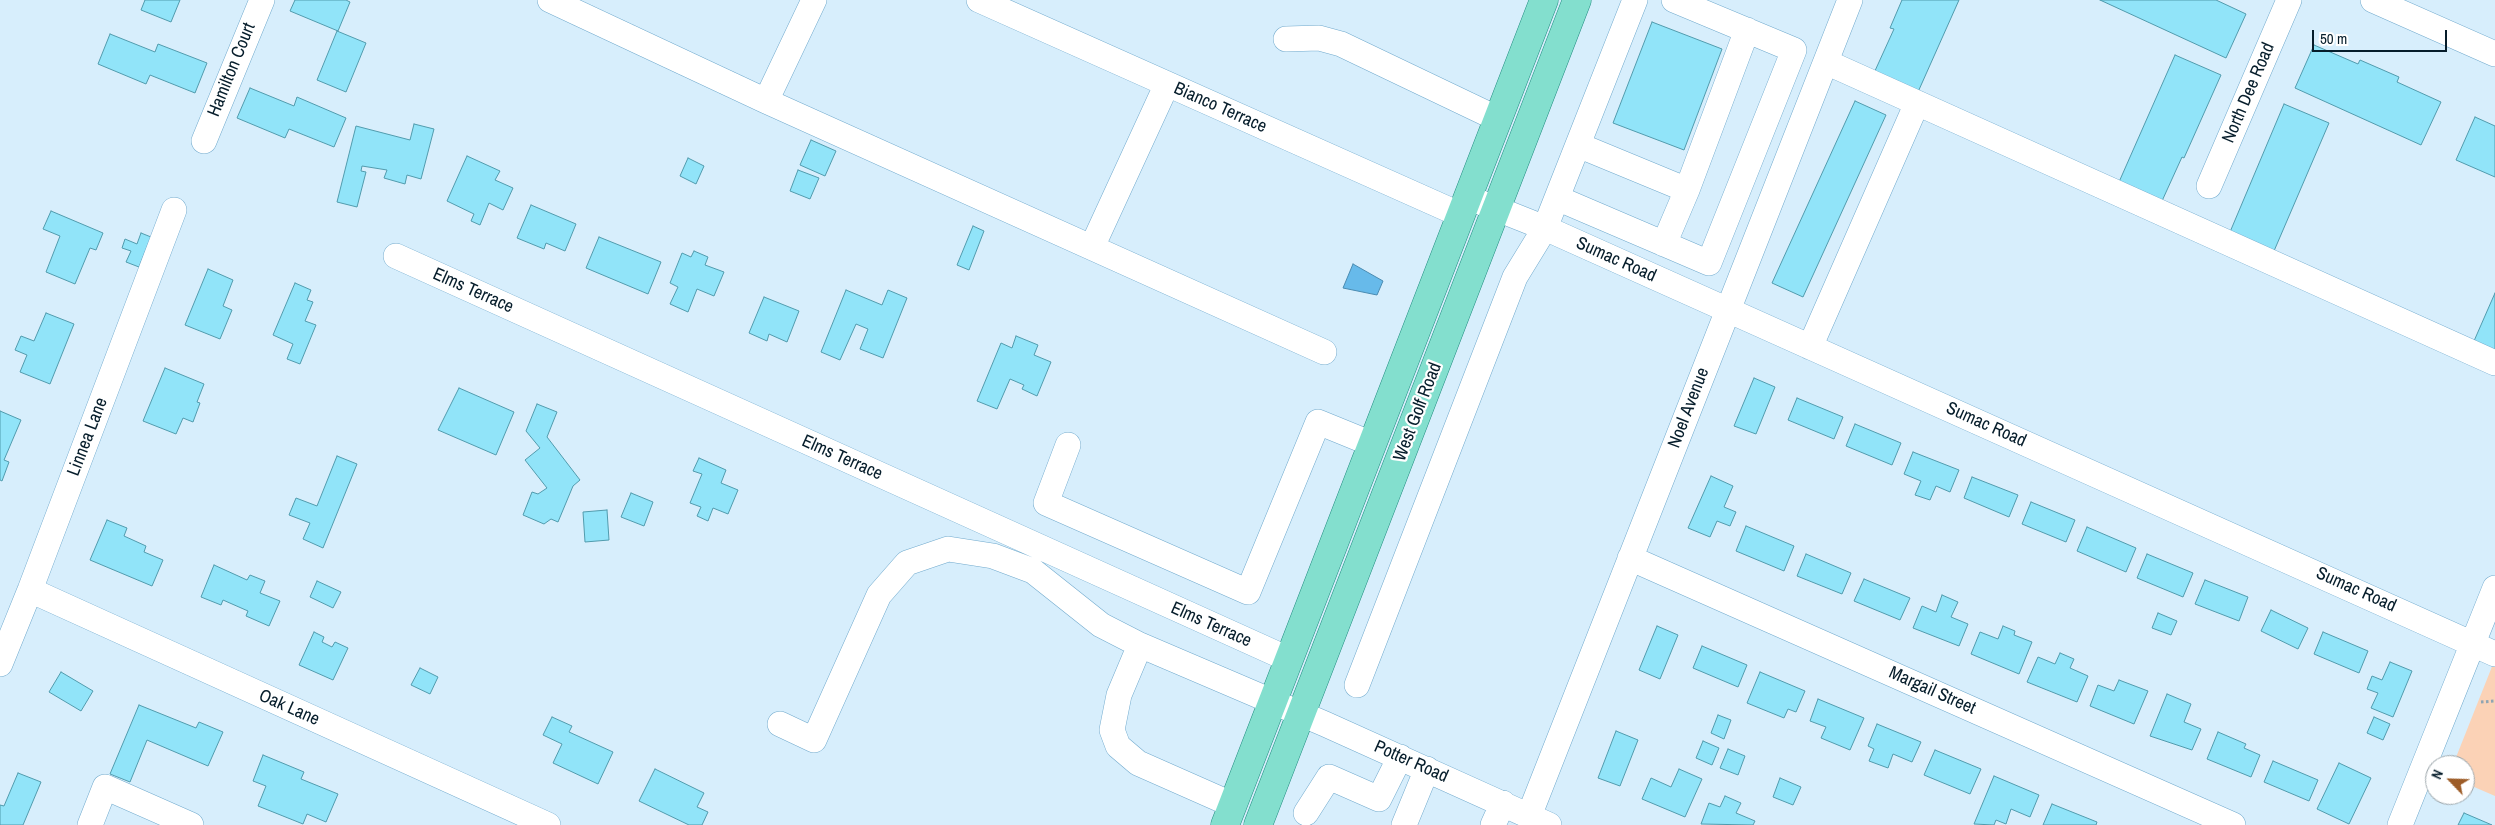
<!DOCTYPE html>
<html>
<head>
<meta charset="utf-8">
<style>
	body { margin:0 }
	#map { position:relative; width:2495px; height:825px; overflow:hidden; background:#d7eefc; font-family:"Archivo Narrow",sans-serif }
	canvas { display:block }
	.north { position:absolute; left:2425px; top:755px; width:50px; height:50px; box-sizing:border-box; background:#fff; border:1px solid #9ba5aa; border-radius:50%; rotate:294deg; font-size:14px; font-weight:700; line-height:20px; text-align:center; color:#061d2b }
	.north::after { content:''; display:block; margin:auto; width:18px; height:22px; background:#9d5c27; clip-path:polygon(50% 0,100% 100%,50% 72%,0 100%) }
	.scale { position:absolute; left:2312px; top:30px; width:135px; height:22px; box-sizing:border-box; border:2px solid #061d2b; border-top:0; padding-left:6px; font-size:15px; line-height:18px; white-space:nowrap; color:#061d2b; -webkit-text-stroke:4px #fff; paint-order:stroke }
</style>
</head>
<body>
<div id="map">
<canvas width="2495" height="825"></canvas>
<div class="north">N</div>
<div class="scale">50 m</div>
</div>
<script>
const g = document.querySelector('canvas').getContext('2d');
g.lineJoin = 'round';
function fill(path, color) {
  g.fillStyle = color;
  g.fill(path, 'evenodd');
}
function toPath(rows) {
  const path = new Path2D();
  for (const r of rows) {
    path.moveTo(r[0], r[1]);
    for (let i = 2; i < r.length; i += 2) path.lineTo(r[i], r[i + 1]);
  }
  return path;
}
function trace(path, color, width, dash) {
  g.strokeStyle = color;
  g.lineWidth = width;
  g.lineCap = dash ? 'butt' : 'round';
  g.setLineDash(dash || []);
  g.stroke(path);
}
function drawText(font, color, halo, rows, align = 'center') {
  g.font = font + ' "Archivo Narrow",sans-serif';
  g.lineWidth = 4.5;
  g.setLineDash([]);
  g.textBaseline = 'middle';
  g.strokeStyle = halo;
  g.fillStyle = color;
  for (const [text, x, y, turn = 0] of rows) {
    g.save();
    g.translate(x, y);
    g.rotate((+turn || 0) * Math.PI / 180);
    g.textAlign = isNaN(turn) ? turn : align;
    if (halo) g.strokeText(text, 0, 0);
    g.fillText(text, 0, 0);
    g.restore();
  }
}
fill(toPath([
	[2495,659,2495,796,2465,783,2465,765,2453,765]
]), '#fbd2b6');
const water = toPath([
	[1353,264,1383,281,1377,295,1343,288,1353,264]
]);
fill(water, '#67baea');
trace(water, '#4a8bb1', 1);
const building = toPath([
	[145,0,180,0,171,22,141,10,145,0],
	[295,0,346,0,350,2,338,31,290,11,295,0],
	[1902,0,1959,0,1918,92,1874,73,1894,29,1890,28,1902,0],
	[2100,0,2216,0,2246,14,2226,58,2100,0],
	[1652,22,1722,49,1684,150,1613,123,1652,22],
	[337,31,366,43,346,92,317,80,337,31],
	[110,34,155,52,158,44,207,63,195,93,150,75,146,84,98,64,110,34],
	[2314,45,2358,64,2360,60,2399,77,2397,82,2441,102,2421,145,2295,88,2314,45],
	[2175,55,2221,75,2184,158,2182,157,2162,201,2119,182,2175,55],
	[250,88,294,106,297,97,346,118,334,147,289,129,285,138,237,118,250,88],
	[1855,101,1886,115,1803,297,1772,283,1855,101],
	[2284,104,2329,123,2274,251,2230,232,2284,104],
	[2475,117,2495,126,2495,177,2456,160,2475,117],
	[414,124,434,129,421,179,407,175,405,184,384,178,387,170,362,166,361,171,366,172,357,207,337,202,356,126,410,140,414,124],
	[811,140,836,151,825,176,800,165,811,140],
	[467,156,500,171,495,180,513,188,503,210,489,203,480,225,471,221,474,214,447,201,467,156],
	[688,158,704,166,696,184,680,176,688,158],
	[798,170,819,178,810,199,790,191,798,170],
	[531,205,576,224,565,251,546,243,544,249,517,238,531,205],
	[51,211,103,233,96,250,90,248,75,284,46,272,60,236,43,229,51,211],
	[973,226,984,231,969,270,957,265,973,226],
	[141,233,151,237,139,267,126,262,131,251,122,248,125,239,137,244,141,233],
	[599,237,661,262,648,294,586,268,599,237],
	[694,251,708,257,705,265,724,272,714,296,697,289,688,312,670,304,678,287,670,283,682,253,691,257,694,251],
	[208,269,233,280,223,306,232,310,220,339,185,325,208,269],
	[295,283,311,290,307,300,313,302,305,321,316,325,300,364,287,359,293,344,273,335,295,283],
	[846,290,882,305,888,290,907,298,883,358,860,349,868,329,856,324,840,360,821,352,846,290],
	[2495,293,2495,350,2474,341,2495,293],
	[764,297,799,311,787,342,769,334,767,341,749,333,764,297],
	[46,313,74,324,50,384,20,372,27,355,15,350,21,336,34,341,46,313],
	[1016,336,1038,345,1034,355,1051,362,1037,396,1022,389,1024,385,1010,379,997,409,977,401,1001,343,1012,348,1016,336],
	[165,368,204,384,197,402,200,403,193,422,183,418,176,434,143,421,165,368],
	[1754,378,1775,387,1756,434,1734,426,1754,378],
	[459,388,514,412,496,455,438,430,459,388],
	[1797,398,1843,417,1834,439,1788,420,1797,398],
	[537,404,557,412,547,437,580,480,573,486,558,522,551,519,544,524,523,515,532,492,538,494,547,488,525,460,540,448,526,431,537,404],
	[0,411,21,420,4,460,9,462,2,481,0,480,0,411],
	[1855,424,1901,443,1892,465,1846,446,1855,424],
	[1913,452,1959,470,1950,492,1936,486,1930,500,1915,495,1921,481,1904,474,1913,452],
	[337,456,357,464,323,548,303,539,310,523,289,515,296,498,317,506,337,456],
	[699,458,726,470,721,483,738,490,728,514,713,508,708,521,697,516,701,507,690,503,702,474,693,471,699,458],
	[1711,476,1733,486,1724,507,1736,512,1730,526,1717,521,1710,537,1688,528,1711,476],
	[1972,477,2018,495,2009,517,1964,498,1972,477],
	[631,493,653,502,644,526,621,517,631,493],
	[2031,502,2075,520,2066,542,2022,524,2031,502],
	[607,510,609,540,585,542,583,512,607,510],
	[107,520,127,528,124,536,146,546,144,552,163,560,152,586,90,560,107,520],
	[1746,526,1794,546,1784,571,1736,551,1746,526],
	[2087,527,2136,548,2126,572,2077,551,2087,527],
	[1806,554,1851,573,1842,594,1797,576,1806,554],
	[2147,554,2193,573,2183,597,2137,578,2147,554],
	[214,565,247,580,250,575,265,581,260,593,280,601,269,626,246,616,248,611,223,600,221,605,201,597,214,565],
	[1864,579,1910,598,1900,620,1854,601,1864,579],
	[2205,580,2248,597,2239,621,2195,604,2205,580],
	[317,581,341,592,333,608,310,597,317,581],
	[1942,595,1958,602,1951,617,1968,624,1959,646,1913,628,1922,606,1936,612,1942,595],
	[2271,610,2308,628,2298,649,2261,631,2271,610],
	[2158,613,2177,621,2171,635,2152,628,2158,613],
	[1657,626,1678,635,1660,679,1639,670,1657,626],
	[2003,626,2015,631,2014,635,2032,642,2019,674,1971,654,1980,632,1998,639,2003,626],
	[314,632,324,637,322,642,332,647,335,642,348,648,333,680,299,665,314,632],
	[2323,632,2368,651,2359,673,2314,654,2323,632],
	[1702,646,1747,665,1738,687,1693,668,1702,646],
	[2060,653,2074,659,2070,668,2088,676,2077,702,2027,682,2038,657,2055,664,2060,653],
	[2390,662,2412,671,2393,717,2371,708,2378,693,2367,689,2372,676,2382,680,2390,662],
	[420,668,438,677,430,694,411,685,420,668],
	[61,672,93,691,81,711,49,692,61,672],
	[1760,672,1805,691,1796,712,1788,709,1784,718,1747,703,1760,672],
	[2119,680,2148,691,2134,724,2090,706,2098,685,2114,691,2119,680],
	[2167,694,2191,704,2184,722,2201,729,2192,750,2150,736,2167,694],
	[1818,699,1864,718,1850,750,1821,738,1826,727,1810,721,1818,699],
	[139,705,196,728,199,722,223,732,208,766,147,740,130,782,110,774,139,705],
	[1718,715,1731,720,1724,739,1711,733,1718,715],
	[552,717,572,726,569,732,613,752,598,784,553,763,562,744,543,735,552,717],
	[2374,717,2390,724,2383,740,2367,733,2374,717],
	[1877,724,1921,742,1912,762,1893,754,1888,768,1869,761,1874,749,1868,746,1877,724],
	[1616,731,1638,740,1620,786,1598,778,1616,731],
	[2218,732,2246,744,2244,748,2260,755,2251,777,2207,759,2218,732],
	[1703,741,1719,748,1712,765,1696,758,1703,741],
	[1728,749,1745,756,1738,775,1720,768,1728,749],
	[1935,750,1981,769,1970,794,1924,775,1935,750],
	[263,755,304,772,301,779,338,794,326,822,307,814,303,824,258,806,266,786,253,781,263,755],
	[2273,761,2318,780,2309,801,2264,782,2273,761],
	[2339,763,2371,778,2349,824,2317,809,2339,763],
	[655,769,704,793,697,807,708,812,702,825,689,825,639,801,655,769],
	[1679,769,1702,779,1685,817,1642,799,1651,778,1671,787,1679,769],
	[18,773,41,782,23,825,0,825,0,805,4,806,18,773],
	[1994,776,2039,795,2030,817,2011,809,2006,824,1996,820,1994,825,1974,824,1994,776],
	[1780,778,1801,787,1793,805,1773,797,1780,778],
	[1725,796,1741,803,1736,813,1755,821,1753,825,1701,824,1709,803,1720,807,1725,796],
	[2052,804,2097,822,2096,825,2043,825,2052,804],
	[2464,813,2492,825,2458,825,2464,813]
]);
fill(building, '#91e4f9');
trace(building, '#519bad', 1);
const minor = toPath([
	[550,0,766,101,1324,352],
	[979,0,1461,215],
	[2373,0,2495,54],
	[1286,39,1319,38,1341,44,1498,119],
	[1826,62,2495,363],
	[766,101,814,0],
	[204,141,262,0],
	[1578,145,1687,190,1747,30],
	[2209,186,2289,0],
	[1467,197,1545,228,2495,654],
	[1557,198,1709,263,1794,50,1674,0],
	[1664,244,1687,190],
	[1092,247,1167,84],
	[396,256,1288,659],
	[1810,347,1917,103],
	[1068,445,1046,503,1248,592,1318,422,1372,444],
	[1630,558,2233,825],
	[30,590,548,825],
	[1140,645,1119,695,1112,730,1118,746,1138,763,1233,805],
	[0,664,30,590,174,210],
	[1357,685,1515,277,1545,228,1635,0],
	[780,724,814,740,879,595,907,563,948,549,993,556,1033,571,1101,625,1140,645,1325,724,1549,825],
	[1306,813,1329,777,1379,799,1400,757],
	[1529,816,1850,0],
	[90,825,105,787,191,825],
	[1404,825,1427,769],
	[1493,825,1503,803],
	[2400,825,2495,588]
]);
const major = toPath([
	[1225,825,1544,0],
	[1258,825,1577,0]
]);
trace(minor, '#71aacd', 26);
trace(major, '#228d80', 29);
trace(toPath([
	[2481,702,2495,701]
]), '#8ea5b3', 3, [2.5, 2.5]);
trace(minor, '#fff', 25);
trace(major, '#83dfce', 28);
drawText('18px', '#061d2b', '#fff', [
	["Hamilton Court",232,70,-68],
	["North Dee Road",2249,93,-67],
	["Bianco Terrace",1220,108,24],
	["Sumac Road",1616,260,24],
	["Elms Terrace",473,291,24],
	["Noel Avenue",1689,408,-69],
	["West Golf Road",1418,412,-69],
	["Sumac Road",1986,425,24],
	["Linnea Lane",88,437,-69],
	["Elms Terrace",842,458,24],
	["Sumac Road",2356,590,24],
	["Elms Terrace",1211,625,24],
	["Margail Street",1932,691,24],
	["Oak Lane",289,708,24],
	["Potter Road",1411,762,24]
]);
</script>
</body>
</html>
